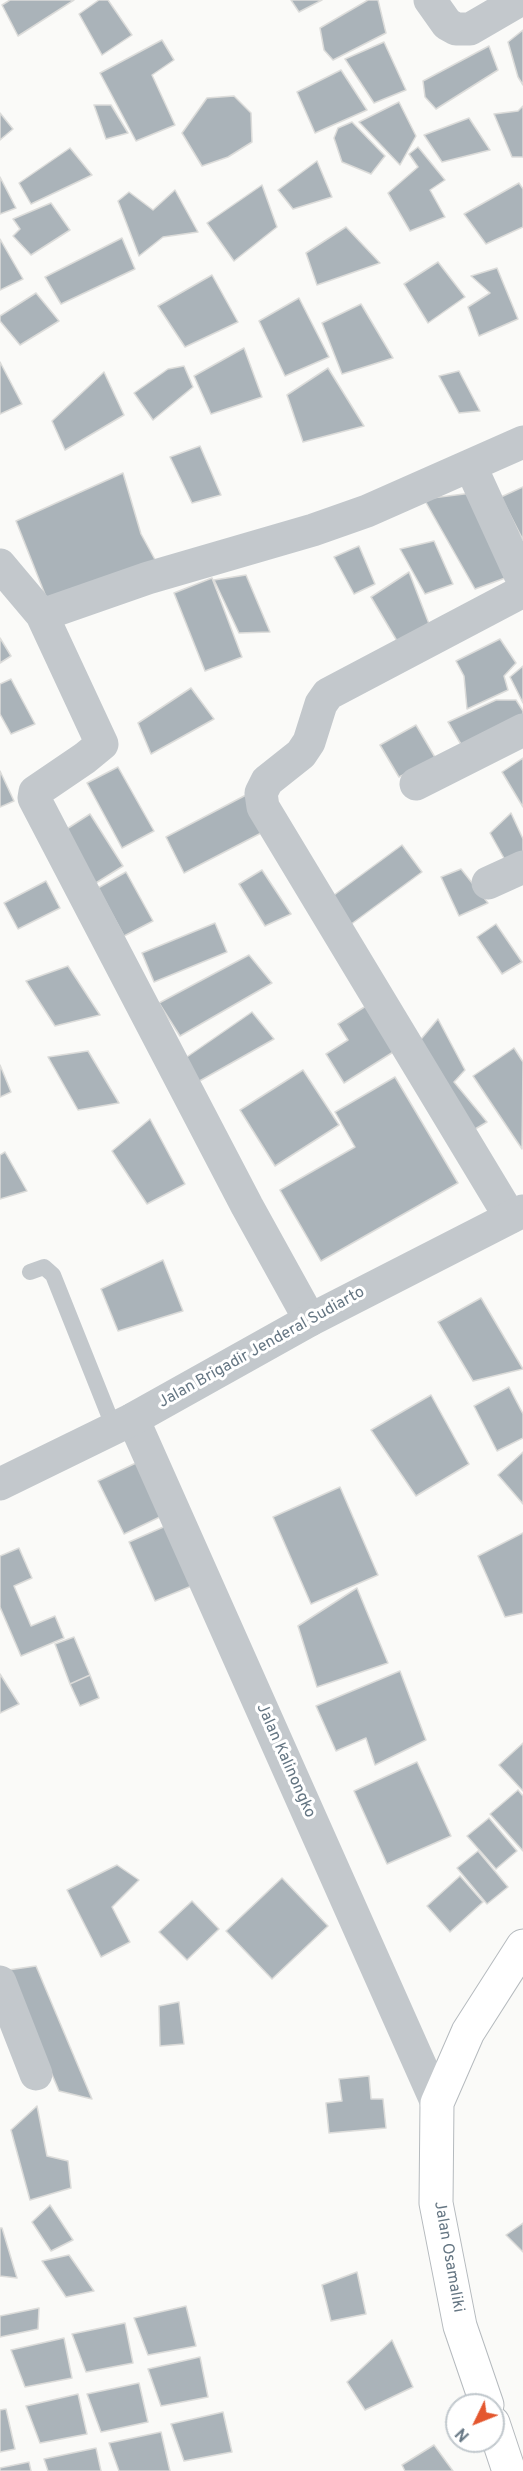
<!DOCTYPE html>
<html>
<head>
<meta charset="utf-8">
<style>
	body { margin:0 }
	#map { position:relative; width:523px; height:2471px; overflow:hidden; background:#fafaf8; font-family:Overpass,sans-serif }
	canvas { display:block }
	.north { position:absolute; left:445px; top:2393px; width:60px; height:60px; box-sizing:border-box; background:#fff; border:2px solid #c1c8cd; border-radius:50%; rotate:227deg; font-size:16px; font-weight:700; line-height:24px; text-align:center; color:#657683 }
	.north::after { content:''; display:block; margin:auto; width:21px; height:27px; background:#e4572e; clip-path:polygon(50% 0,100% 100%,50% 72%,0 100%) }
</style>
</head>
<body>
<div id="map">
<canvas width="523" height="2471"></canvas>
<div class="north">N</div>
</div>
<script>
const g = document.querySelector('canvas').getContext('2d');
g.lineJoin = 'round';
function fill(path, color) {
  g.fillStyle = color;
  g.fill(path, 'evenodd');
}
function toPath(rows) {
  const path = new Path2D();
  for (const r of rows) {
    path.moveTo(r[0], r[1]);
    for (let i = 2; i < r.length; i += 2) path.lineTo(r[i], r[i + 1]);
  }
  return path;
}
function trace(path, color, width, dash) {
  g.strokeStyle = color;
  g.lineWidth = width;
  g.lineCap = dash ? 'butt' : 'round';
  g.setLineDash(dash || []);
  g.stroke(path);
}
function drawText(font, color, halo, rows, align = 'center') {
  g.font = font + ' Overpass,sans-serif';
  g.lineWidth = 6;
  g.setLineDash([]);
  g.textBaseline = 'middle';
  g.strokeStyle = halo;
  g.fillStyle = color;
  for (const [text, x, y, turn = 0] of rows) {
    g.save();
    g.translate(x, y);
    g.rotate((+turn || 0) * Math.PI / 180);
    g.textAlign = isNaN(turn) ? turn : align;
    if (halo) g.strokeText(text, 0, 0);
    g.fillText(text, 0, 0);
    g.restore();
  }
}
const building = toPath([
	[10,0,74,0,18,36,2,5,10,0],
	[99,0,108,0,132,35,102,55,79,14,99,0],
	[291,0,322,0,299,12,291,0],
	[368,0,378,0,386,33,333,60,324,50,320,28,368,0],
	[523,30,523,85,518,77,508,42,523,30],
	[162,40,174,60,152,75,175,125,136,141,100,73,162,40],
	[384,42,406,90,374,103,345,59,384,42],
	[489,46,498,70,436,109,425,97,423,81,489,46],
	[341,70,367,110,315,133,297,92,341,70],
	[234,96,251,113,252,142,228,157,202,166,182,133,207,98,234,96],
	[399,102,416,136,400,165,359,122,399,102],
	[94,105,111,105,128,133,106,139,94,105],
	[523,106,523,157,512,157,494,114,518,111,523,106],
	[0,113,13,129,0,140,0,113],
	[469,118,490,150,442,162,424,135,469,118],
	[352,122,385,156,371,174,342,162,334,138,338,128,352,122],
	[418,147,445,180,430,190,445,217,410,231,388,193,418,167,409,154,418,147],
	[70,148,92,175,31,204,19,183,70,148],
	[317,161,332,197,293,209,278,190,317,161],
	[0,177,16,208,0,214,0,177],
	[519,183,523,189,523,227,486,244,464,214,519,183],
	[262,185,277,227,234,261,207,223,262,185],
	[175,190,198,232,163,237,139,256,118,201,129,192,153,210,175,190],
	[51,203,70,230,31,255,13,236,20,229,13,219,51,203],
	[346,227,380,263,317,285,306,253,346,227],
	[122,238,135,269,61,304,45,277,122,238],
	[0,239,23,279,0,290,0,239],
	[438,262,465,297,428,323,404,284,438,262],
	[497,268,518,319,479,336,468,307,490,293,471,276,497,268],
	[212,275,238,322,185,347,158,306,212,275],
	[36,293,59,321,20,345,0,321,0,316,36,293],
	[299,298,329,357,285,376,259,321,299,298],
	[361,304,393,358,342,374,322,323,361,304],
	[244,348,262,397,211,414,194,376,244,348],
	[0,362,22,404,0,414,0,362],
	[184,366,193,387,153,420,134,393,168,369,184,366],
	[328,368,364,426,303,442,287,395,328,368],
	[459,371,480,411,459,413,439,376,459,371],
	[104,372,124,415,65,450,52,421,104,372],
	[200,446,221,495,192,503,170,457,200,446],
	[123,473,141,534,159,567,50,607,16,521,123,473],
	[523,487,523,540,501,497,523,487],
	[472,493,516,574,475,589,424,499,472,493],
	[434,541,453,584,425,594,400,549,434,541],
	[359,546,375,584,354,594,334,557,359,546],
	[409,572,431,629,400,646,371,597,409,572],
	[246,575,270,632,239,633,214,580,246,575],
	[212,578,242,657,205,671,174,593,212,578],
	[0,638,11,656,0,663,0,638],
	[500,639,516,663,504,676,508,690,467,709,464,676,456,661,500,639],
	[523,666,523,703,510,677,523,666],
	[11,679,35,724,11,734,0,714,0,684,11,679],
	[191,688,214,719,151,754,138,723,191,688],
	[496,700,516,700,523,711,523,726,462,746,448,722,496,700],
	[416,725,436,759,399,777,380,745,416,725],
	[523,758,523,807,502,772,523,758],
	[118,767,154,831,122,848,87,783,118,767],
	[0,771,14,801,0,807,0,771],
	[246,795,265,831,184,873,166,837,246,795],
	[511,813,523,839,523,861,510,869,490,833,511,813],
	[90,814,123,866,91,886,59,834,90,814],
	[402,845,422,872,350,925,330,898,402,845],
	[461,869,488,903,459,916,441,877,461,869],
	[262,870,291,914,265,926,239,884,262,870],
	[126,872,153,921,124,936,98,888,126,872],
	[46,881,60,908,18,929,4,903,46,881],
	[215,923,227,952,154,982,142,953,215,923],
	[496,924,522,962,502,974,477,937,496,924],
	[249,955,272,983,180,1036,159,1003,249,955],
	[68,966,100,1015,55,1026,26,981,68,966],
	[369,1004,398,1049,344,1083,326,1054,348,1040,338,1024,369,1004],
	[252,1012,274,1039,196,1083,181,1061,252,1012],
	[438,1019,465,1070,454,1082,487,1122,470,1132,416,1045,438,1019],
	[514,1048,523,1062,522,1149,473,1076,514,1048],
	[88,1051,119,1103,78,1110,48,1057,88,1051],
	[0,1065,11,1092,0,1097,0,1065],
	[303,1070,339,1125,275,1166,240,1110,303,1070],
	[395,1077,458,1183,321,1261,280,1190,355,1147,335,1112,395,1077],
	[150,1119,185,1184,147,1204,112,1151,150,1119],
	[5,1152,27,1191,0,1199,0,1155,5,1152],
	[163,1260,183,1311,118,1331,101,1289,163,1260],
	[481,1298,523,1369,473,1381,438,1322,481,1298],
	[509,1387,523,1414,523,1438,497,1451,474,1406,509,1387],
	[431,1395,469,1464,416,1496,371,1430,431,1395],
	[523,1452,523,1504,498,1475,523,1452],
	[138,1462,164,1515,124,1534,98,1481,138,1462],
	[340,1487,378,1575,311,1604,273,1517,340,1487],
	[168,1525,194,1585,155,1601,129,1542,168,1525],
	[523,1533,523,1613,505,1617,478,1556,523,1533],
	[19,1548,32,1578,14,1586,31,1626,55,1616,64,1638,21,1656,0,1607,0,1556,19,1548],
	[357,1588,388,1663,317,1687,298,1626,357,1588],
	[74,1637,90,1675,70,1684,55,1644,74,1637],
	[400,1671,426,1740,375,1765,366,1738,336,1751,316,1706,400,1671],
	[0,1674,19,1704,0,1713,0,1674],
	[90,1675,99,1698,80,1706,70,1684,90,1675],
	[523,1743,523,1791,499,1765,523,1743],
	[417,1762,451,1836,387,1864,354,1791,417,1762],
	[518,1790,523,1796,523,1851,490,1814,518,1790],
	[489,1818,517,1851,496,1869,467,1836,489,1818],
	[478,1851,508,1887,487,1904,457,1868,478,1851],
	[117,1865,139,1880,112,1907,130,1942,101,1957,67,1890,117,1865],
	[460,1876,483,1902,450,1932,427,1906,460,1876],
	[282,1878,328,1926,272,1979,226,1931,282,1878],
	[192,1901,219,1929,187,1960,159,1932,192,1901],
	[36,1966,92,2099,59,2091,8,1970,36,1966],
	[179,2002,184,2044,160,2046,159,2006,179,2002],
	[369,2076,371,2099,383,2099,386,2128,329,2133,326,2103,342,2101,339,2079,369,2076],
	[37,2106,47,2156,68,2161,71,2188,30,2200,11,2130,37,2106],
	[50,2205,73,2240,51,2251,32,2222,50,2205],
	[523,2223,523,2252,506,2235,523,2223],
	[0,2228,2,2228,17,2278,0,2276,0,2228],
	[69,2255,94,2291,66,2297,42,2261,69,2255],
	[357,2272,366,2314,331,2321,322,2285,357,2272],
	[186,2306,196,2346,148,2355,134,2318,186,2306],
	[39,2308,38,2329,0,2337,0,2316,39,2308],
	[125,2323,133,2363,86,2372,72,2334,125,2323],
	[64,2338,72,2378,25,2387,11,2350,64,2338],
	[392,2340,413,2387,365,2410,347,2382,392,2340],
	[200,2357,208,2397,161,2406,148,2369,200,2357],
	[139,2383,148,2422,101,2432,87,2394,139,2383],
	[78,2394,87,2434,40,2443,26,2406,78,2394],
	[6,2409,15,2449,0,2452,0,2410,6,2409],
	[223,2412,232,2452,184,2461,171,2424,223,2412],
	[161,2432,170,2471,119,2471,109,2443,161,2432],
	[434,2445,453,2471,405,2471,402,2465,434,2445],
	[96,2448,101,2471,48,2471,44,2459,96,2448],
	[29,2462,31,2471,0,2471,0,2468,29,2462]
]);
fill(building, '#aab3b9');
trace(building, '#dcdcda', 1.5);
const primary = toPath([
	[487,2405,460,2326,436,2203,437,2103,468,2032,523,1946],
	[493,2423,509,2471]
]);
trace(primary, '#b5babe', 35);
trace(toPath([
	[30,1272,44,1267,53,1275,114,1428]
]), '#c3c8cc', 16);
trace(toPath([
	[430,0,447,24,456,29,470,29,520,0],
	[471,467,523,581],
	[0,565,42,615,148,578,313,530,367,511,523,442],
	[42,615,102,744,85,758,35,792,34,798,247,1206,310,1320],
	[416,784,523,730],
	[488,883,523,867],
	[510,1217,263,807,261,793,267,781,301,754,309,742,321,704,328,694,523,591],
	[133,1419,437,2103],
	[0,1982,36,2074]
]), '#c3c8cc', 33);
trace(toPath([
	[0,1484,133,1419,310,1320,523,1211]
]), '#c3c8cc', 33);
trace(primary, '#fff', 33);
drawText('16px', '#657683', '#fff', [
	["Jalan Brigadir Jenderal Sudiarto",262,1348,-29],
	["Jalan Kalinongko",285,1761,66],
	["Jalan Osamaliki",448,2257,80]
]);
</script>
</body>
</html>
